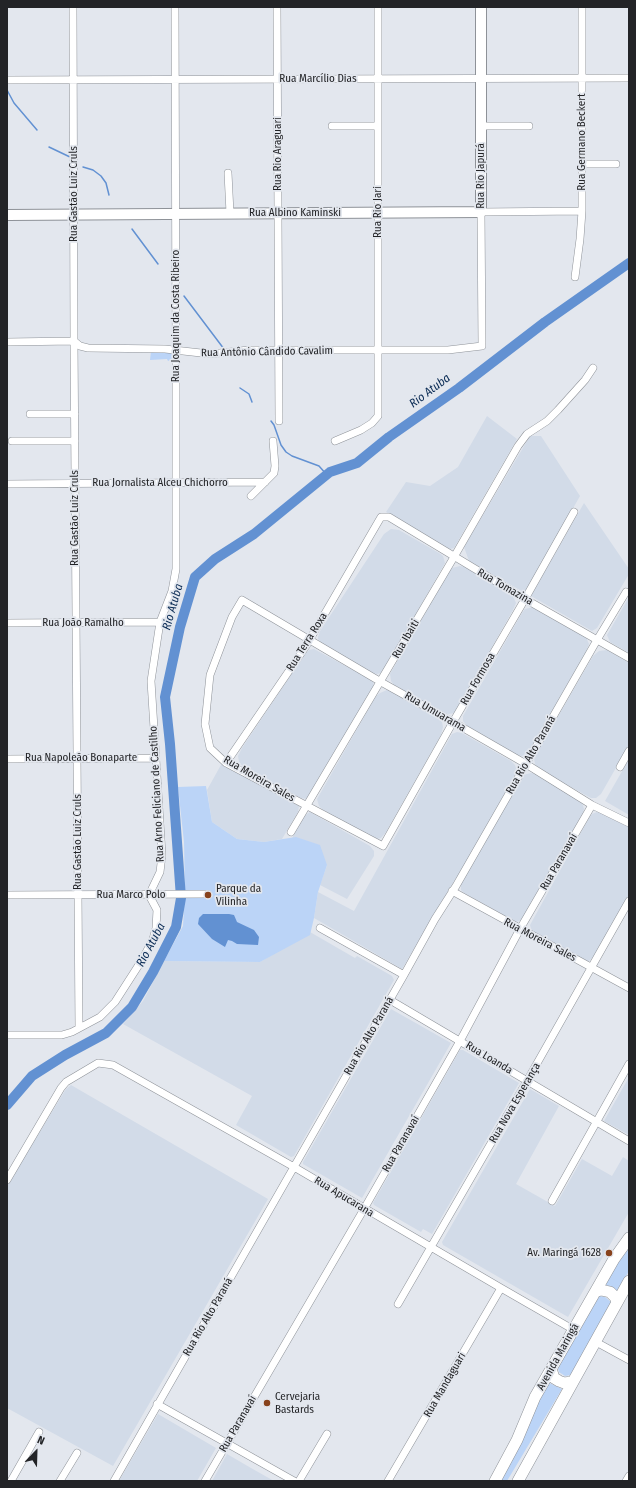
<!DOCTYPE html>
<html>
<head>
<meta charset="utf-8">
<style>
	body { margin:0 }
	#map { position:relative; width:636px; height:1488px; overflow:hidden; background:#e3e7ee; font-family:"Fira Sans Condensed",sans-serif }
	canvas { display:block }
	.frame { position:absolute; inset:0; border:8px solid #232427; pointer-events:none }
	.north { position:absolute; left:16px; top:1432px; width:40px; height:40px; -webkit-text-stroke:3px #e3e7ee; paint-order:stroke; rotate:23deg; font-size:11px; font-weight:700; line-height:16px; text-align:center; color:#232427 }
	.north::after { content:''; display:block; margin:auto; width:14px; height:18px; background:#232427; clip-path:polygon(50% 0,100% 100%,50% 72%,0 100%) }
</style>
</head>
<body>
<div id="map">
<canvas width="636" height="1488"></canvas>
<div class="frame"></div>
<div class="north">N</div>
</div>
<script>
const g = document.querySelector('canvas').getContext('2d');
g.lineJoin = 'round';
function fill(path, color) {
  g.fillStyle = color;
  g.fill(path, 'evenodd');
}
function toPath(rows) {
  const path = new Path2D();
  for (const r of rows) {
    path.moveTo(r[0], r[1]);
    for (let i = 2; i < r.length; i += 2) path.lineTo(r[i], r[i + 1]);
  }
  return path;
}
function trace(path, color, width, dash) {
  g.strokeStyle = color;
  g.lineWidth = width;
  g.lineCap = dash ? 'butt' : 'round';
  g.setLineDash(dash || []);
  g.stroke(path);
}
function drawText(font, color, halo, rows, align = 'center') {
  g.font = font + ' "Fira Sans Condensed",sans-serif';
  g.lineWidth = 3.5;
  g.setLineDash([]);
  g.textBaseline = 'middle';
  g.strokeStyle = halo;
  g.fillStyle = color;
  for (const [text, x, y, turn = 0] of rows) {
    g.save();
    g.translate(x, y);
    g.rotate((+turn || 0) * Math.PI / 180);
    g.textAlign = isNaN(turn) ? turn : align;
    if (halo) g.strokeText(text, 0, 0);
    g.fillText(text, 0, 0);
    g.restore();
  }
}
fill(toPath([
	[487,416,517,439,454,548,450,549,445,547,386,512,406,482,430,486,458,467],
	[530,436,541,436,580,496,525,593,469,561,464,547],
	[584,503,629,569,629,574,597,628,592,631,531,596],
	[391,529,399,530,439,553,443,556,445,563,385,668,381,673,377,674,373,673,322,644,318,639,318,637,320,631,384,534],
	[460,566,465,567,513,596,516,603,513,610,458,707,454,713,449,714,444,713,394,685,391,681,390,674,449,572,452,568],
	[629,597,629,653,610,642,607,635],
	[533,607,586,637,589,644,586,652,528,753,522,756,517,755,467,726,463,721,463,716,522,613,525,609],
	[314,649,368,678,373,682,374,686,307,799,301,798,244,768,239,762,238,756,242,748,305,654,309,650],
	[607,650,629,663,629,745,601,794,596,798,591,798,538,769,535,764,534,758,593,656,599,651],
	[387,690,392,691,437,717,442,722,443,727,441,735,386,832,381,838,377,839,372,838,323,810,319,806,317,799,376,696,380,693],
	[457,732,462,733,511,761,515,765,517,771,463,869,454,881,402,969,314,918,318,892,354,911,452,734],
	[629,759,629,815,605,801],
	[222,763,299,806,298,812,282,839,264,842,237,839,212,822,207,790],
	[531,773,536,774,582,802,584,809,583,814,522,920,516,922,464,893,461,890,461,884,523,775],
	[310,812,370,846,374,851,374,856,347,899,320,885,327,865,292,838,304,816],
	[597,812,605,813,629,827,629,895,595,955,589,961,586,961,535,933,531,929,530,925,589,818,592,814],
	[310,932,355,958,357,956,392,976,394,980,294,1156,291,1157,236,1125,252,1096,123,1024,143,1001,164,961,260,962],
	[391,1009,451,1043,362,1198,303,1164,303,1162],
	[460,1050,463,1050,519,1083,432,1234,423,1229,421,1232,374,1205,373,1203],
	[629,1077,629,1135,604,1121],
	[71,1085,268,1199,113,1466,7,1408,7,1186,66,1089],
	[530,1089,559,1106,516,1184,555,1206,582,1159,612,1176,623,1157,629,1161,629,1212,568,1317,443,1245,442,1242],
	[158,1414,216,1448,197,1481,119,1481],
	[227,1454,251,1468,274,1481,212,1481]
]), '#d2dbe8');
fill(toPath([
	[151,351,168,352,173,355,174,359,168,361,167,359,150,360],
	[206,786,212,822,237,839,264,842,296,837,320,845,327,865,318,892,314,918,310,935,260,962,164,961,183,926,185,892,184,842,178,787],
	[629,1244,629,1271,617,1291,610,1286,604,1285],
	[599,1296,605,1297,611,1302,571,1375,565,1376,559,1372,557,1365],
	[547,1382,562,1389,507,1481,499,1481]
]), '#bbd4f7');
fill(toPath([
	[203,914,229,914,234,915,237,922,254,930,259,937,258,945,237,944,232,941,228,940,225,947,212,939,198,924,199,918]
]), '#6291d2');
trace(toPath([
	[7,90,14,103,37,130],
	[49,147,70,157],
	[83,167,93,170,101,176,106,183,109,195],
	[132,229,158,264],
	[184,296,224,349],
	[240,388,249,394,252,402],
	[271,421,274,425,281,445,286,452,292,456,319,466,327,475]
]), '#6291d2', 1.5);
trace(toPath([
	[7,1105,32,1076,65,1055,106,1033,132,1007,153,972,176,927,181,898,170,744,165,697,180,627,195,577,215,559,254,534,330,472,357,463,389,437,459,388,545,322,629,263]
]), '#6291d2', 10);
const street = toPath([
	[73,7,74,341,79,1028],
	[277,7,279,421],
	[7,80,629,78],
	[332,126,378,126],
	[481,126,529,126],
	[582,164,616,164],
	[228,173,230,213],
	[575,277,580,239,582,211,582,7],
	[7,342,74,341,80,346,88,348,165,349,210,354,249,350,448,350,482,346,481,212,582,211],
	[30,414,75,414],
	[12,441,75,441],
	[335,441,361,430,372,423,378,416,378,7],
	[7,484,265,482],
	[251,496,274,473,275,466,273,441],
	[574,512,525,599,453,722,383,846,226,763,210,748,205,724,210,675,232,617,242,600,381,682,453,722,526,764,592,805,629,823],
	[7,623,160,622],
	[7,759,155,758],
	[226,763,306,646,381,517,389,517,525,599,629,658],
	[620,767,629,751],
	[291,832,454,557,518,446,527,434,547,421,558,410,585,380,593,368],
	[452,891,629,988],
	[7,895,207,894],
	[320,928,404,975],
	[390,1000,629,1141],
	[7,1035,62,1035,72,1032,100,1017,115,1002,142,960,153,939,156,928,157,910,149,895,160,872,162,855,151,681,160,622,172,591,176,569,176,350,175,7],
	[7,1180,61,1088,66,1082,98,1063,113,1065,294,1167,501,1288,574,1330],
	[552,1201,629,1064],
	[398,1304,527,1081,629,901],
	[596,1342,629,1360],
	[157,1404,294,1481],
	[11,1481,39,1432],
	[60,1481,77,1453],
	[114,1481,404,975,435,919,456,886,597,640,626,592],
	[205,1481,364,1209,460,1041,520,929,592,805],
	[299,1481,327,1434],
	[388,1481,501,1288],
	[626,1481,629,1476]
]);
const secondary = toPath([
	[7,215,481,212,481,7]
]);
const primary = toPath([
	[596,1291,601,1290,610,1292,615,1297,617,1302],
	[551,1369,554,1378,559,1381,564,1383,572,1382],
	[495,1481,517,1440,535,1397,614,1259,629,1238],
	[518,1481,629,1281]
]);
trace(street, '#8e9298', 8);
trace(secondary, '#8e9298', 12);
trace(primary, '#8e9298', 12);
trace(street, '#fff', 7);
trace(secondary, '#fff', 10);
trace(primary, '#fff', 11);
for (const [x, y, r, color] of [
	[208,895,4,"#88421c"],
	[609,1253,4,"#88421c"],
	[267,1403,4,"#88421c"]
]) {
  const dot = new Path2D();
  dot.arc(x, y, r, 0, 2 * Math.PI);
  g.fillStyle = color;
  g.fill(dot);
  trace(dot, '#e3e7ee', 1.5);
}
drawText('11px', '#232427', '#e3e7ee', [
	["Rua Marcílio Dias",318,79],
	["Rua Germano Beckert",582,142,-90],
	["Rua Rio Araguari",278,154,-90],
	["Rua Rio Japurá",481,176,-90],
	["Rua Gastão Luiz Cruls",74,194,-90],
	["Rua Rio Jari",378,212,-90],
	["Rua Albino Kaminski",295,213],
	["Rua Joaquim da Costa Ribeiro",176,316,-90],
	["Rua Antônio Cândido Cavalim",267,352,-1],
	["Rua Jornalista Alceu Chichorro",160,483],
	["Rua Gastão Luiz Cruls",75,518,-90],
	["Rua Tomazina",505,587,30],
	["Rua João Ramalho",83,623],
	["Rua Ibaiti",406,639,-60],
	["Rua Terra Roxa",307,642,-58],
	["Rua Formosa",478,679,-60],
	["Rua Umuarama",435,712,30],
	["Rua Rio Alto Paraná",531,755,-60],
	["Rua Napoleão Bonaparte",81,758],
	["Rua Moreira Sales",259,779,30],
	["Rua Arno Feliciano de Castilho",157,794,-93],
	["Rua Gastão Luiz Cruls",78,842,-90],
	["Rua Paranavaí",559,862,-60],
	["Rua Marco Polo",131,895],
	["Rua Moreira Sales",540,940,28],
	["Rua Rio Alto Paraná",369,1036,-60],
	["Rua Loanda",489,1058,31],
	["Rua Nova Esperança",515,1103,-60],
	["Rua Paranavaí",401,1144,-60],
	["Rua Apucarana",344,1197,31],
	["Rua Rio Alto Paraná",208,1317,-60],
	["Avenida Maringá",558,1357,-61],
	["Rua Mandaguari",445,1385,-60],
	["Rua Paranavaí",238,1424,-60]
]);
drawText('11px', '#232427', '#e3e7ee', [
	["Parque da",216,889],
	["Vilinha",216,902],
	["Av. Maringá 1628",601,1253,"right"],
	["Cervejaria",275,1397],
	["Bastards",275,1410]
], 'left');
drawText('italic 12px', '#0a2b54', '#e3e7ee', [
	["Rio Atuba",430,391,-37],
	["Rio Atuba",173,607,-74],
	["Rio Atuba",151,945,-62]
]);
</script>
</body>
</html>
